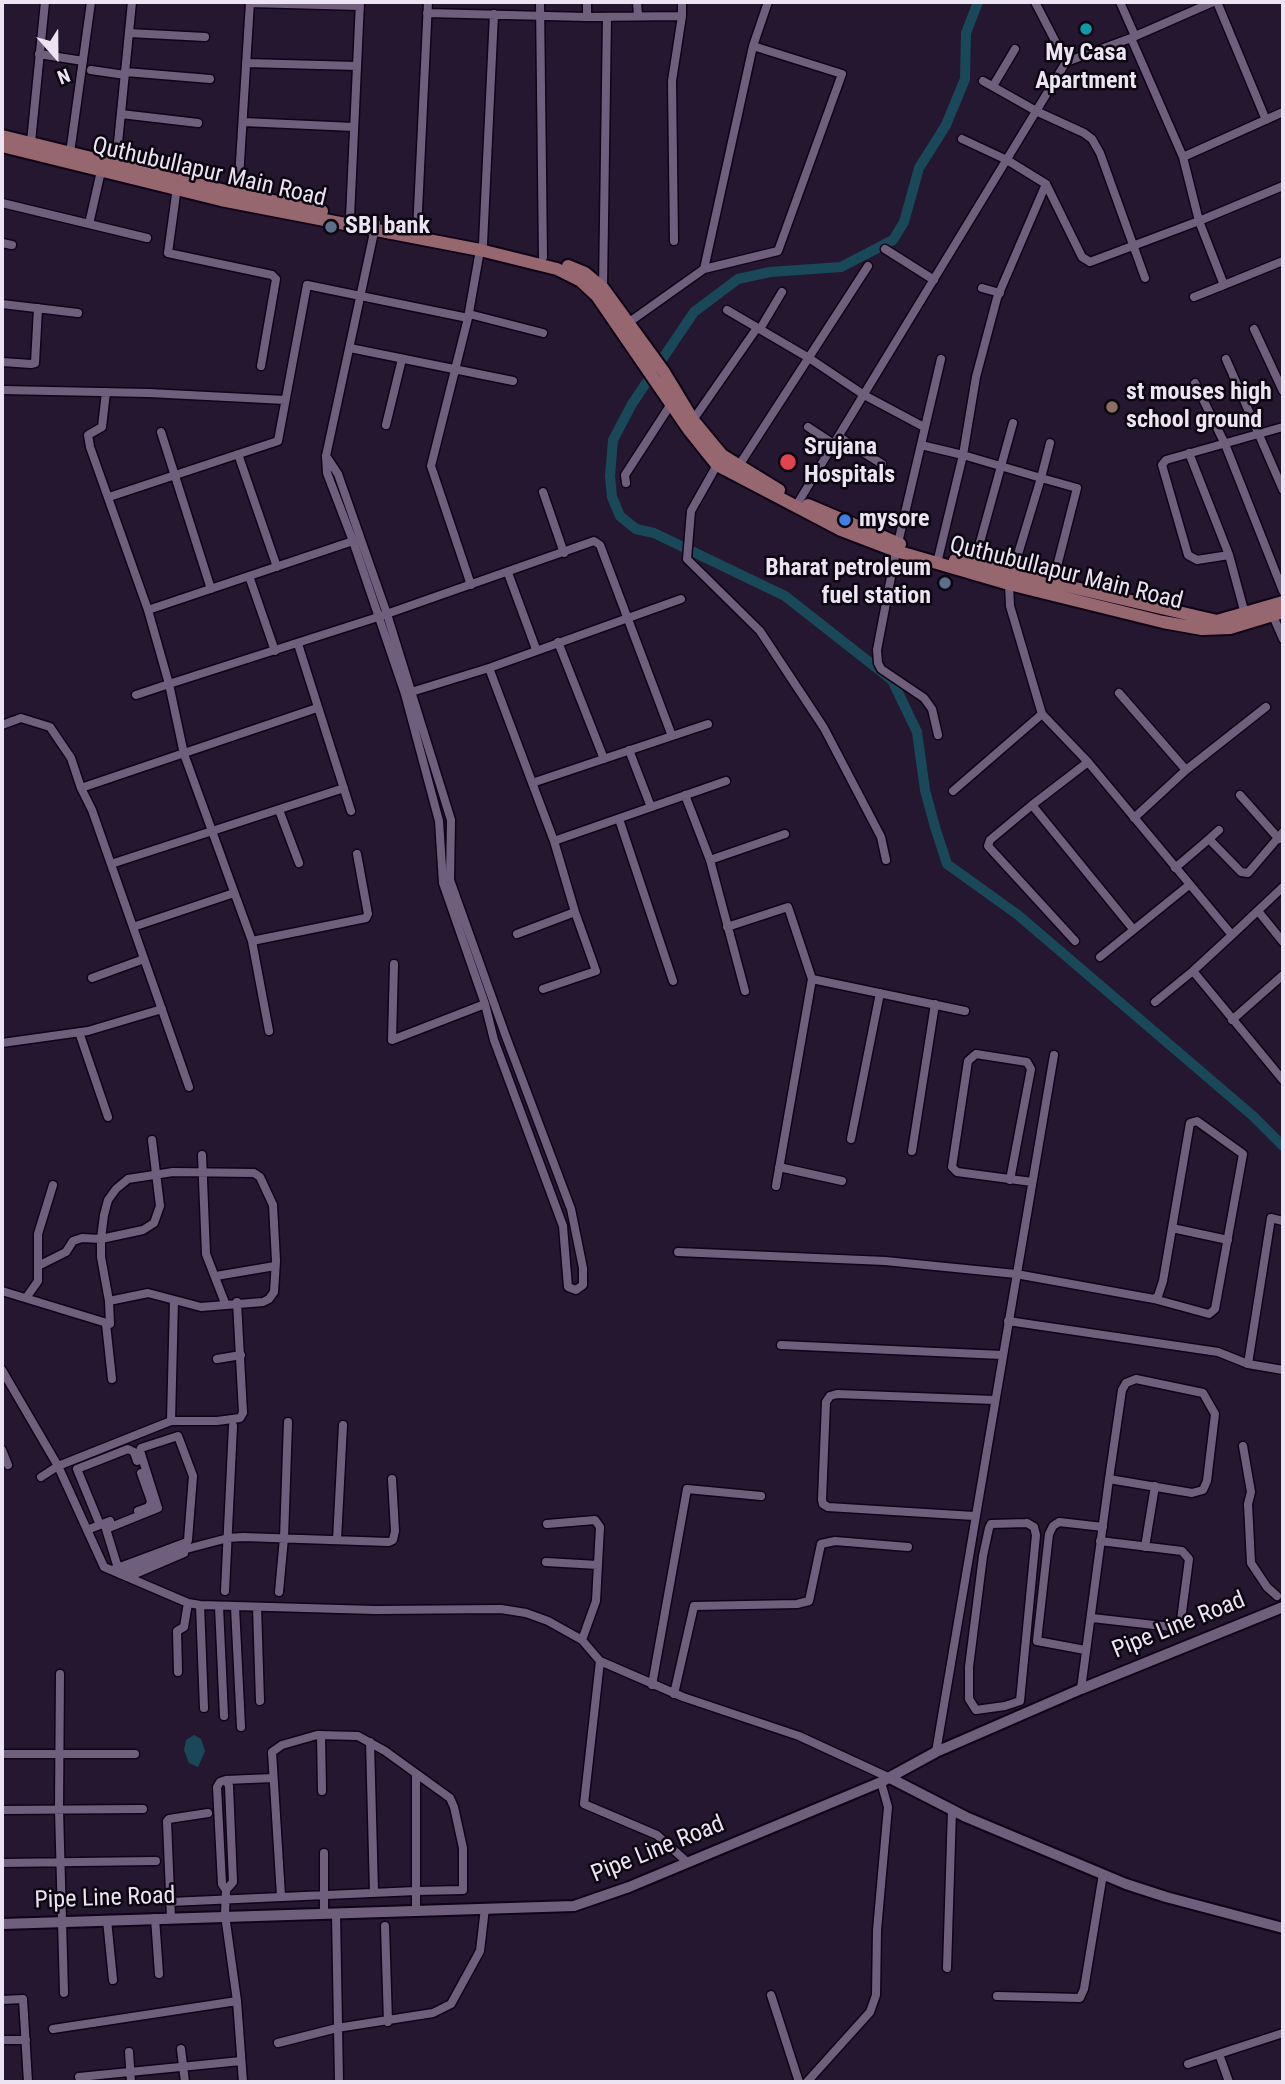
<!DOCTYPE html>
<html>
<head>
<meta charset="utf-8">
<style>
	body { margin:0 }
	#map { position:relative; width:1285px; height:2084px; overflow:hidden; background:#261730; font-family:"Roboto Condensed",sans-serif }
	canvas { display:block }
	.frame { position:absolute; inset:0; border:4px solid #ece3f3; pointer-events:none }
	.north { position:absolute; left:21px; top:21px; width:70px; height:70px; -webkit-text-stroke:5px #0c0610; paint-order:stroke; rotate:159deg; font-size:19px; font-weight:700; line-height:28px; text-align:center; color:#ece3f3 }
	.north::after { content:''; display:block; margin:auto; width:24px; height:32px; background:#ece3f3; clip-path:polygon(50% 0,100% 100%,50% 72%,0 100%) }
</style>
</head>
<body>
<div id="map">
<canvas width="1285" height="2084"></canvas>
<div class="frame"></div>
<div class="north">N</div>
</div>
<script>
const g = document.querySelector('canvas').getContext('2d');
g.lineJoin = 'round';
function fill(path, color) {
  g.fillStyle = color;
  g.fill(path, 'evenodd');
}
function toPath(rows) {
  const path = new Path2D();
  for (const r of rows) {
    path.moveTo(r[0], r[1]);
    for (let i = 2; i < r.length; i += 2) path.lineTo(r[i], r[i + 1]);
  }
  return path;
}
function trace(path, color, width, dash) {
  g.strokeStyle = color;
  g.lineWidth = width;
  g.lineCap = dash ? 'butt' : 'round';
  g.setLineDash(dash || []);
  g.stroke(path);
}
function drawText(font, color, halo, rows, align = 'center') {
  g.font = font + ' "Roboto Condensed",sans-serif';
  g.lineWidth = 5;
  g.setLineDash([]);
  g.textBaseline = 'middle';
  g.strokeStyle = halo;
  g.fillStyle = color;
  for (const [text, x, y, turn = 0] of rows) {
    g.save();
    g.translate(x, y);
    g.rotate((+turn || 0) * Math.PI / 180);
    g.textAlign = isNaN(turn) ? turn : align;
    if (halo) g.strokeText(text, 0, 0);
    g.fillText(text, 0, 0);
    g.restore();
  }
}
fill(toPath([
	[194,1735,201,1739,205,1751,198,1767,189,1763,184,1750,186,1740]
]), '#194959');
trace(toPath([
	[978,2,966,33,965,79,946,125,919,168,904,222,893,240,841,267,770,272,738,279,694,312,632,404,613,440,610,476,612,497,620,516,636,529,654,533,785,596,892,680,917,732,925,790,935,827,947,864,1018,915,1253,1116,1283,1146]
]), '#194959', 10);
const minor = toPath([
	[540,2,543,257],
	[637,2,638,15],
	[1035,2,1066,62],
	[1120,2,1135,36],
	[1213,2,1131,38,1183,157,1199,221,1224,285,1283,261],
	[1217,2,1266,120],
	[250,3,360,6],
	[427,13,587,17,682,16,672,81,674,241],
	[682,16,682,2],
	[587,17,587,2],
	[129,33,205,37],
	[39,54,83,61],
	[246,63,357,66],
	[91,70,125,75],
	[126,72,210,79],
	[983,81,1038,112,1084,133,1092,139,1100,153,1145,278],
	[993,86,1015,49],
	[121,114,198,123],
	[243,122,354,127],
	[962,139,1007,160,1046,184,1082,257,1090,262,1199,221,1283,186],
	[31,142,45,2],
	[70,153,91,2],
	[1183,157,1283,112],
	[116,163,132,2],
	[177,187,168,253,272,275,276,279,261,366],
	[238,194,250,2],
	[2,203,147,238],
	[350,217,360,2],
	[89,224,101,171],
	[417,231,428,2],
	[2,243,12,245],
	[483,244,494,14],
	[885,249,934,280],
	[704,269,778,251,842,74,753,46,768,2],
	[603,288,607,17],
	[982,288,1000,293],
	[1194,297,1224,285],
	[2,304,78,313],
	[727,310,809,358,864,395,924,427],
	[469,314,543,333],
	[628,323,704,269,753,46],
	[760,329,782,292],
	[1254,329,1283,391],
	[350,348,513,381],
	[1226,359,1283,490],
	[2,362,31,364,35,363,38,308],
	[1195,383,1225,444,1283,591],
	[2,390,149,393,285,400],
	[106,392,102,427,88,435,90,447,148,610,169,684,378,617,594,541,600,545,672,736],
	[693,420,757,328],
	[386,425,402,359],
	[808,427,834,444],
	[161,432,211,589],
	[839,437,882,464],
	[1050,443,1041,478,1077,488,1053,582],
	[921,445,963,455,976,377,997,298,1046,184],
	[1189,453,1229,555,1245,614],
	[238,454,277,567],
	[326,456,338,474,387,614,451,820,450,880,505,1034,571,1209,583,1268,583,1285,576,1290,568,1287,563,1226,494,1040,485,1004,443,883,439,821,405,694,353,541,327,473,326,456,376,223],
	[717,465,691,511,687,559,760,631,824,728,881,837,886,860],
	[738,467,868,266],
	[626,483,625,475,671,404],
	[543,492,564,553],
	[109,497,278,441,307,285,468,318],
	[799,501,1066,62,1131,38],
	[898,543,941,359],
	[896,551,877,650,878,663,881,669,924,698,932,709,938,735],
	[1229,555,1197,560,1188,555,1162,465,1166,460,1283,427],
	[937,563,963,455,1041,478,1009,584,1010,606,1042,714],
	[974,564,1013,423],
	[508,573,536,649],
	[249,576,275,651],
	[471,585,431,466,468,318,480,250],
	[148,610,353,541],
	[1273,616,1283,639],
	[558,642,604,759],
	[298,644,351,811],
	[489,668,554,841,575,912,596,971,543,989],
	[408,693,489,668,681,599],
	[1119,693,1186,770],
	[136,695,169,684,184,754,252,941,269,1031],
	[2,725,21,718,50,727,71,758,81,788],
	[629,750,651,807],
	[532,783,708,724],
	[953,791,1042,714,1088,762,1232,935,1193,971,1283,1080],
	[685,795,710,860,745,991],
	[1240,795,1279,839],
	[1032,805,1088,762],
	[279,810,299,863],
	[1134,818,1186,770,1266,707],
	[619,819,673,981],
	[1209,839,1219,830],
	[554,841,726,781],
	[710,860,785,834],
	[111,864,344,788],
	[1175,868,1209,839,1241,872,1248,873,1283,832],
	[1258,911,1283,942],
	[133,927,234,893],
	[727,927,788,907,812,979,776,1186],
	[517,934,575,912],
	[1232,935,1283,887],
	[252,941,366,918,368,914,357,854],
	[1075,941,988,846,990,840,1032,805,1133,929],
	[1100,957,1189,885],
	[394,964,392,1040,485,1004],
	[92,978,144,959],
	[812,979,965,1011],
	[1155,1002,1193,971],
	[1232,1020,1283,975],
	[79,1032,108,1117],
	[2,1043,88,1031,162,1009],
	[189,1087,92,810,81,788,317,708],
	[851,1139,880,993],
	[912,1151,935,1004],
	[202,1155,206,1254,225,1303],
	[779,1167,842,1181],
	[1010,1180,1031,1069,1027,1062,976,1054,968,1061,952,1167,957,1172,1032,1182],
	[1172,1228,1228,1240],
	[678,1252,885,1261,1016,1274,1154,1299,1158,1296,1163,1281,1190,1123,1197,1121,1243,1154,1215,1309,1209,1314,1154,1299],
	[38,1266,66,1252,73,1241,82,1238,101,1239,143,1230,154,1223,160,1206,152,1140],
	[216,1276,275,1266],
	[2,1291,110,1324,109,1301,101,1257,101,1239,104,1215,108,1200,116,1189,128,1179,173,1172,254,1173,260,1177,273,1205,276,1261,274,1292,269,1299,263,1302,201,1307,148,1293,109,1301],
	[26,1298,38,1281,38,1234,53,1185],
	[1008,1321,1218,1352,1248,1364,1283,1370],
	[106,1324,112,1379],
	[781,1345,1002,1355],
	[217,1359,241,1355],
	[1248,1364,1271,1218,1283,1221],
	[2,1370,58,1466,104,1567,188,1603,200,1605,375,1610,501,1609,526,1613,548,1621,582,1640,600,1661,683,1697,799,1736,890,1778],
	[171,1421,217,1421,240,1418,243,1413,237,1302],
	[1243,1446,1251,1492,1248,1504,1251,1563,1267,1587,1277,1596],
	[2,1450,8,1465],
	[41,1477,58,1466,171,1421,174,1301],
	[138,1511,149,1507,151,1501,141,1473],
	[974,1516,828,1507,823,1504,822,1500,826,1402,830,1396,837,1394,994,1400],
	[1027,1523,1034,1527,1036,1535,1020,1701,1005,1706,976,1710,969,1699,969,1667,983,1556,989,1528,991,1524,1027,1523],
	[547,1524,595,1520,600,1527,596,1601,582,1640],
	[100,1525,77,1469,128,1449,134,1452,137,1461],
	[87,1530,110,1521],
	[337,1540,343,1425],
	[1145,1547,1155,1486],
	[546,1562,598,1565],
	[112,1570,187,1542,188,1540,193,1476,178,1436,141,1448,140,1451,158,1508,106,1529,118,1568],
	[120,1574,175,1552,228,1538,243,1537,389,1542,393,1540,395,1531,392,1479],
	[128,1577,184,1553],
	[225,1591,233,1426],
	[279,1592,284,1538,288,1422],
	[200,1605,204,1708],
	[219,1606,224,1716],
	[235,1607,241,1727],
	[257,1607,260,1701],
	[1092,1618,1172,1627,1178,1625,1181,1620,1189,1559,1182,1551,1100,1541],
	[1085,1650,1037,1641,1049,1534,1053,1526,1059,1522,1103,1527],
	[600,1661,584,1804,657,1835,687,1862],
	[178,1672,177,1631,184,1627,188,1603],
	[60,1674,59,1809,64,1993],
	[652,1685,687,1489,761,1496],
	[1081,1689,1109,1479,1122,1390,1126,1383,1136,1379,1203,1393,1215,1414,1207,1481,1203,1490,1192,1493,1109,1479],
	[674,1694,694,1606,797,1604,809,1601,821,1544,835,1541,908,1547],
	[321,1735,322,1791],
	[370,1742,374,1892],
	[936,1752,1054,1055],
	[2,1754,135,1754],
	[2,1810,143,1809],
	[324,1853,324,1914],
	[2,1863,156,1861],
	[226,1890,233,1882,229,1786,226,1780],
	[281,1896,272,1752,282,1745,317,1735,358,1736,385,1751,450,1798,454,1807,463,1848,463,1890,416,1891,416,1911],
	[170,1902,416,1891,416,1774],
	[336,1913,339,2082],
	[155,1918,159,1974],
	[171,1918,167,1821,169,1819,208,1813],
	[107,1920,113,1980],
	[385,1926,388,2022],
	[947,1968,952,1810],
	[771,1995,799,2082],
	[997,1996,1080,1998,1084,1989,1103,1874],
	[2,2000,23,1999,28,2082],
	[53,2029,237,2001],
	[2,2040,26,2040],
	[278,2043,337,2028,433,2013,451,2004,480,1951,485,1908],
	[181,2049,185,2082],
	[129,2052,131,2082],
	[1219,2054,1229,2082],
	[1188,2064,1283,2033],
	[79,2077,241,2061],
	[243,2082,237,2001,225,1915,226,1890,222,1884,217,1787,220,1782,226,1780,273,1778],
	[807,2082,870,2012,876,1995,877,1930,888,1807,881,1782]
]);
const tertiary = toPath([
	[890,1778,966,1817,1126,1884,1166,1897,1283,1928],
	[2,1924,574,1906,629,1887,881,1782,936,1752,1081,1689,1283,1607]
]);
const secondary = toPath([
	[2,136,238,194,322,211],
	[2,146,221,200,480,250,557,269,581,281,597,296,689,430,717,465,841,530,896,551,1009,584,1163,622,1202,629,1230,628,1283,612],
	[568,266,585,273,603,288,664,372,693,420,722,455,779,490],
	[808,505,900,544],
	[955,560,1217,621,1283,602]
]);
trace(minor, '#0f0317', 11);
trace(tertiary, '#0f0317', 14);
trace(secondary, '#0f0317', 16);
trace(minor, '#705f7c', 8);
trace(tertiary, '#705f7c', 10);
trace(secondary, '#97676f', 12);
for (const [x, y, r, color] of [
	[1086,29,7,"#0f9aa8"],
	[331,227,7,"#5c6f8a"],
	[1112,407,7,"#8d6e63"],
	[788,462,9,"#e0444e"],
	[845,520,7,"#3f7fe0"],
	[945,583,7,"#5c6f8a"]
]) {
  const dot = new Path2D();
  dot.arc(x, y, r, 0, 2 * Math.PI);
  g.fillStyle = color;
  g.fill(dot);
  trace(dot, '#0c0610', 2.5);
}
drawText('bold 24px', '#ece3f3', '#0c0610', [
	["My Casa",1086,54,"center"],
	["Apartment",1086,82,"center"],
	["SBI bank",345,227],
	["st mouses high",1126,393],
	["school ground",1126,421],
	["Srujana",804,448],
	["Hospitals",804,476],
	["mysore",859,520],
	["Bharat petroleum",931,569,"right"],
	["fuel station",931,597,"right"]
], 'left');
drawText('24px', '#ece3f3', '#0c0610', [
	["Quthubullapur Main Road",209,173,13],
	["Quthubullapur Main Road",1066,574,14],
	["Pipe Line Road",1179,1626,-22],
	["Pipe Line Road",658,1850,-22],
	["Pipe Line Road",105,1899,-2]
]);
</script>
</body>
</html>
